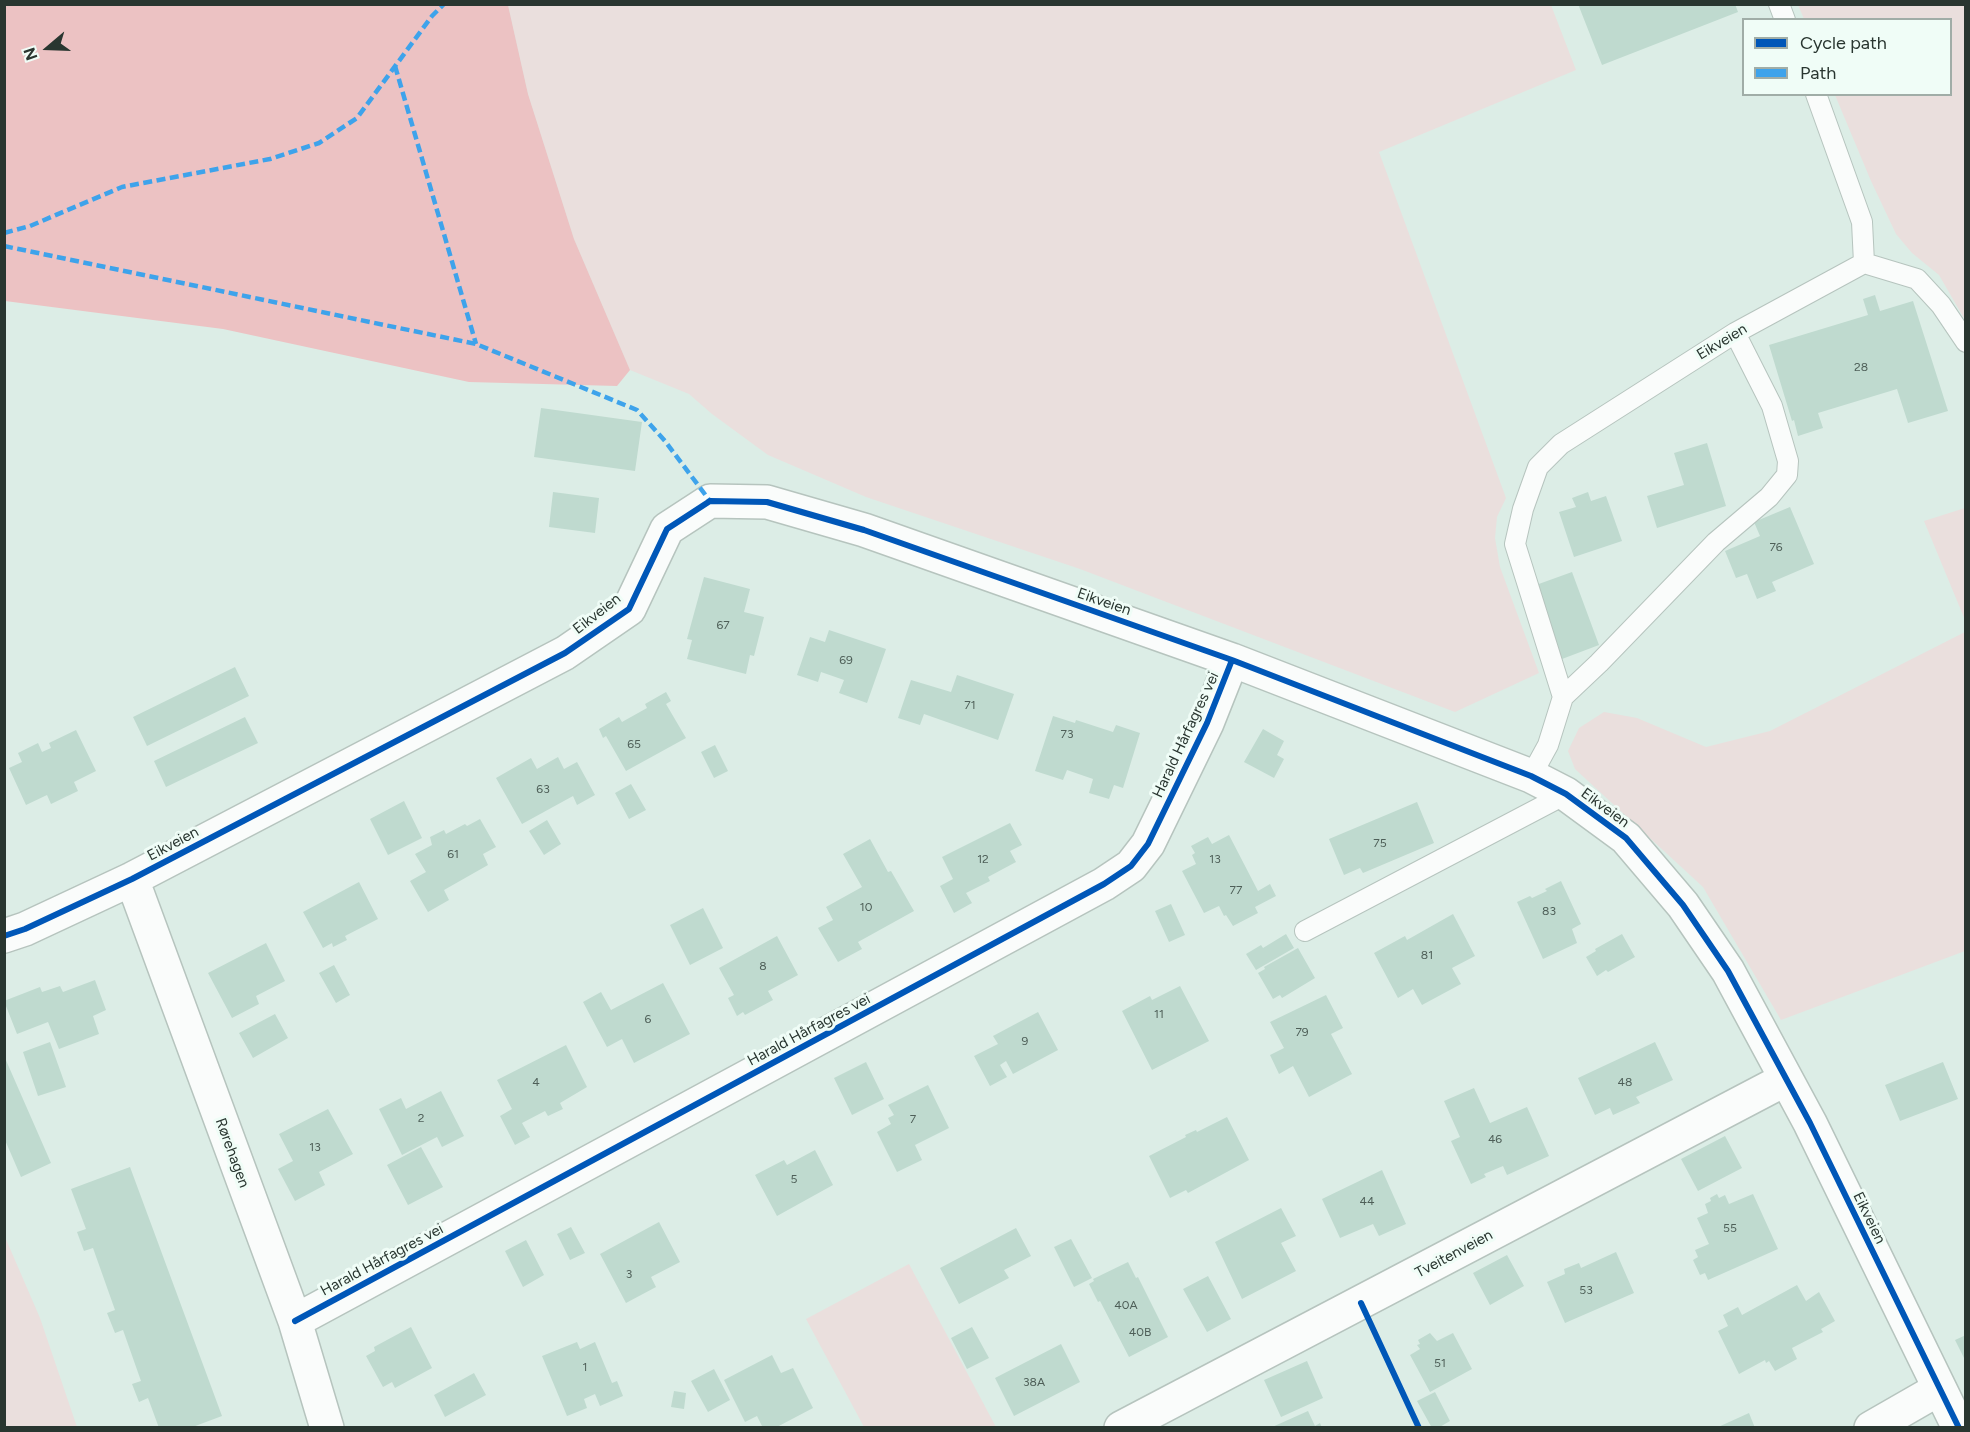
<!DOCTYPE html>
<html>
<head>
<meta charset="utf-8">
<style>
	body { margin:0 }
	#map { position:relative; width:1970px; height:1432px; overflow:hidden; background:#dcede6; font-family:Figtree,sans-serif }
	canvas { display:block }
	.frame { position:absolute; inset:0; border:6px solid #293630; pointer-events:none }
	.legend { position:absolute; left:1742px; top:18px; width:210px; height:78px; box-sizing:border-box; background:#f0fdf7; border:2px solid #a0ada7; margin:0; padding:8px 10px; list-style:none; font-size:18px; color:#293630 }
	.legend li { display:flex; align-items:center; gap:12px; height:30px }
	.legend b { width:30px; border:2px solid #a0ada7 }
	.north { position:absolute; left:18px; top:18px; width:60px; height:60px; -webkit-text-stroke:4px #f0fdf7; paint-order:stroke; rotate:251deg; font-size:16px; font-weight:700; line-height:24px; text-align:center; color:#293630 }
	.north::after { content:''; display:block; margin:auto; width:21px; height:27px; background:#293630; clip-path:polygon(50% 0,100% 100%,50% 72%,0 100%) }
</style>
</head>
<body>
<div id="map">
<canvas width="1970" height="1432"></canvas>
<div class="frame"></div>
<ul class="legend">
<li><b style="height:8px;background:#0057b8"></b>Cycle path</li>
<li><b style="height:8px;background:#3ea3eb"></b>Path</li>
</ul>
<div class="north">N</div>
</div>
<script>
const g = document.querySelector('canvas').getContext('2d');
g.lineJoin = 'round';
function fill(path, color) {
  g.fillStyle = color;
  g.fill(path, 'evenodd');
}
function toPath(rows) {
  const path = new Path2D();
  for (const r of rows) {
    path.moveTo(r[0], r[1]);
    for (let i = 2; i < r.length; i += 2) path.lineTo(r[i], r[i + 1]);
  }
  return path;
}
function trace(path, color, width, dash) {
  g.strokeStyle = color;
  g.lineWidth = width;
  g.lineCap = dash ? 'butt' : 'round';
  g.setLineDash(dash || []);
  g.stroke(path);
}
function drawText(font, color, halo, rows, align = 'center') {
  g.font = font + ' Figtree,sans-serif';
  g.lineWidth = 6;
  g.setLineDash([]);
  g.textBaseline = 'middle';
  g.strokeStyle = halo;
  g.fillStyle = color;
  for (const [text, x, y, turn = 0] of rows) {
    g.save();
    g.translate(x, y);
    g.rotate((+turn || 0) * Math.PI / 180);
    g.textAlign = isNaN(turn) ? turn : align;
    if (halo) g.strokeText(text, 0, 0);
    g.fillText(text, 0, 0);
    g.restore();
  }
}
fill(toPath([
	[508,5,1551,5,1576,70,1379,152,1506,498,1497,517,1495,538,1500,567,1539,673,1455,712,1080,569,866,497,768,455,712,414,689,394,630,370,574,239,528,94],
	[1798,5,1965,5,1965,320,1939,275,1912,253,1896,234,1871,181,1835,95,1950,94,1950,20,1804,19],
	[1965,508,1966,508,1965,620,1924,521],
	[1965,632,1965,951,1781,1020,1703,887,1575,769,1568,751,1579,728,1604,712,1637,718,1706,747,1770,731],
	[5,1237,40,1318,77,1427,5,1427],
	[909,1264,996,1427,864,1427,806,1319]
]), '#eadfdd');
fill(toPath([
	[5,4,508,5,528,94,574,239,630,370,617,386,469,382,223,329,5,301]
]), '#ecc2c3');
fill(toPath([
	[1578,4,1735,4,1738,12,1602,65],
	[1875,295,1880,311,1913,301,1948,411,1908,423,1897,389,1818,413,1823,428,1798,436,1794,420,1792,421,1769,345,1868,315,1863,299],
	[541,408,642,422,635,471,534,457],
	[1707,443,1726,506,1657,528,1647,496,1684,485,1674,453],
	[553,492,599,498,595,533,549,527],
	[1588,492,1591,501,1606,496,1622,541,1574,557,1559,512,1576,507,1572,498],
	[1790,507,1814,564,1772,582,1776,591,1757,599,1747,574,1736,578,1725,551,1760,536,1754,522],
	[1572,572,1599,645,1562,659,1536,585],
	[704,577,750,589,744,612,764,617,754,656,750,655,746,674,687,659,692,640,687,639],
	[829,630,886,649,867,703,839,693,844,680,821,672,818,682,797,675,810,637,825,642],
	[235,667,249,696,147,746,133,717],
	[957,675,1014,694,998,740,924,714,920,725,898,718,911,680,951,692],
	[666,692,671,701,666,704,686,738,626,771,606,736,603,738,599,729,619,717,622,722,647,708,645,704],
	[1053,716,1075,723,1076,720,1113,732,1116,725,1140,733,1123,788,1114,785,1109,799,1089,793,1093,779,1067,770,1063,780,1035,771],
	[245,717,258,743,166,787,154,761],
	[1263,729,1284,741,1277,755,1284,759,1274,778,1244,762],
	[76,730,96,771,74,782,78,791,51,804,47,795,26,805,9,768,22,762,18,753,38,743,42,752,51,748,49,743],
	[715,745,728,771,714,778,701,752],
	[558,757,564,769,577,762,595,795,577,805,573,796,522,824,496,778,531,758,537,769],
	[631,784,646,810,629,819,615,793],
	[404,801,422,838,388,855,370,819],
	[1417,802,1434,843,1363,873,1360,868,1344,875,1329,839],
	[480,819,496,847,483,854,488,865,444,890,449,900,428,912,410,881,426,872,415,854,432,845,430,837,444,830,446,834,465,824,467,826],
	[547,820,561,844,544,855,529,831],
	[1010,823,1022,845,1010,851,1016,862,988,877,990,881,966,893,972,903,954,913,940,886,953,879,942,857],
	[1229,835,1258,891,1270,884,1276,896,1255,907,1258,913,1233,926,1226,915,1224,916,1219,906,1204,913,1182,871,1196,864,1192,855,1195,853,1191,846,1208,837,1212,844],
	[870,839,888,872,891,871,914,911,858,942,862,949,838,962,818,928,833,920,826,907,862,887,843,854],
	[1561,881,1581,924,1572,929,1577,943,1543,959,1517,902,1530,896,1532,898,1547,891,1545,889],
	[359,882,378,919,345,936,347,940,333,947,332,943,323,948,303,912],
	[1171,904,1185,935,1169,942,1155,911],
	[703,908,723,948,690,965,670,925],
	[1453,914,1475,956,1452,968,1461,984,1422,1005,1413,989,1398,998,1374,953,1405,936,1407,940],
	[1286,934,1294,948,1256,970,1246,954,1261,945,1263,948],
	[1622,934,1635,957,1608,972,1606,970,1597,976,1586,957,1596,951,1595,949],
	[777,936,798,975,768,991,773,1000,745,1015,743,1012,737,1016,728,998,734,995,719,968],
	[266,943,285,981,256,996,259,1004,232,1018,208,973],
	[1298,948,1315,978,1282,998,1280,995,1273,999,1258,973,1265,969,1264,967],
	[334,965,350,995,336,1003,319,973],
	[95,980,106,1010,93,1016,99,1034,59,1049,48,1022,17,1034,4,1001,40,987,42,992,60,986,63,992],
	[663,983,690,1034,634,1063,622,1039,607,1047,583,1002,601,992,611,1010],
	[1180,986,1209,1041,1152,1070,1122,1011,1150,996,1152,1000],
	[1326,995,1343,1028,1331,1034,1352,1074,1309,1097,1293,1066,1279,1074,1270,1055,1284,1048,1270,1022],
	[1038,1012,1058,1050,1013,1074,1006,1061,1000,1065,1007,1077,990,1086,974,1056,998,1044,993,1036],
	[275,1014,288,1038,253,1058,239,1033],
	[50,1042,66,1087,38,1096,23,1052],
	[1655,1042,1673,1080,1636,1097,1640,1103,1613,1115,1610,1108,1595,1115,1578,1078],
	[566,1045,587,1087,560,1103,563,1109,548,1116,545,1111,522,1123,530,1137,515,1145,500,1116,512,1109,497,1080],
	[5,1058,51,1163,21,1177,5,1140],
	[866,1062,884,1099,852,1115,834,1078],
	[1943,1062,1958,1099,1900,1121,1885,1085],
	[928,1085,949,1128,915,1145,922,1160,897,1172,877,1132,891,1124,888,1118,894,1115,888,1105],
	[1474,1088,1490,1123,1527,1107,1549,1156,1507,1175,1503,1166,1484,1174,1486,1177,1471,1184,1451,1141,1460,1137,1444,1101],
	[441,1091,464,1136,442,1147,437,1137,402,1155,379,1109,401,1098,406,1109],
	[328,1109,353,1154,319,1172,325,1185,295,1201,278,1169,293,1161,279,1134],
	[1227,1117,1249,1160,1188,1193,1186,1190,1170,1198,1149,1156,1186,1137,1185,1135,1196,1130,1197,1132],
	[1725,1136,1742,1168,1698,1191,1681,1159],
	[421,1147,443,1187,408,1205,387,1165],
	[815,1150,833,1185,777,1216,755,1175,784,1160,787,1165],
	[130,1167,222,1416,190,1428,159,1428,148,1398,139,1402,132,1384,141,1381,123,1330,115,1333,107,1313,115,1310,93,1248,84,1251,77,1232,86,1229,71,1189],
	[1382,1170,1406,1224,1379,1236,1373,1224,1340,1238,1322,1199],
	[1717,1194,1719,1198,1725,1195,1729,1204,1753,1194,1778,1249,1708,1280,1705,1273,1700,1275,1693,1260,1698,1257,1695,1250,1709,1244,1697,1218,1708,1213,1705,1204,1711,1201,1710,1198],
	[1281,1208,1296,1236,1281,1243,1296,1271,1242,1299,1215,1242],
	[659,1222,680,1262,651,1277,656,1287,626,1303,600,1254],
	[571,1227,585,1253,570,1260,557,1234],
	[1016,1228,1031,1256,1004,1270,1009,1278,959,1304,940,1268],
	[1071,1239,1092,1278,1074,1287,1054,1247],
	[526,1240,544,1275,523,1287,505,1251],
	[1616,1252,1634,1293,1565,1323,1547,1282,1565,1274,1564,1269,1579,1263,1581,1268],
	[1507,1255,1524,1286,1490,1305,1473,1273],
	[1128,1262,1136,1278,1138,1277,1168,1337,1129,1357,1100,1301,1098,1302,1089,1284,1094,1281,1093,1279],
	[1208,1276,1231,1319,1207,1332,1183,1289],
	[1797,1285,1806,1301,1819,1292,1835,1321,1821,1329,1823,1332,1792,1348,1797,1359,1775,1371,1769,1361,1766,1363,1765,1360,1739,1374,1718,1331,1728,1326,1723,1315,1738,1307,1742,1315],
	[411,1327,432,1368,395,1388,392,1382,383,1387,366,1356,375,1351,374,1347],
	[972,1327,989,1358,967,1369,951,1338],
	[1430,1333,1437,1341,1453,1333,1472,1369,1430,1392,1410,1355,1420,1349,1417,1345,1420,1344,1418,1340],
	[1966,1335,1966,1362,1955,1340],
	[577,1342,580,1349,595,1342,612,1383,617,1381,623,1396,600,1406,595,1394,584,1399,587,1408,567,1416,542,1356],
	[1061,1344,1080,1382,1014,1416,995,1378],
	[772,1355,781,1373,793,1368,813,1408,775,1428,763,1428,757,1416,745,1422,724,1380],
	[1307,1361,1323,1398,1281,1417,1264,1380],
	[714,1369,730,1400,708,1412,691,1381],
	[474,1373,486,1395,445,1417,434,1395],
	[674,1391,686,1393,684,1409,671,1407],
	[1435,1392,1450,1421,1438,1428,1432,1428,1417,1401],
	[1308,1411,1315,1426,1320,1423,1322,1428,1270,1428],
	[1749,1413,1755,1428,1716,1428]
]), '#bfdacf');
const lane = toPath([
	[1779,4,1785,20],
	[1816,94,1862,222,1864,263],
	[1563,697,1599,663,1716,542,1769,497,1787,475,1788,461,1772,406,1735,333],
	[1531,776,1548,745,1563,697,1515,544,1523,509,1538,467,1561,444,1735,333,1864,263,1917,279,1941,305,1966,342],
	[1305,931,1566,794]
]);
const street = toPath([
	[132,879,295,1321,327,1428],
	[4,936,25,929,132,879,565,653,629,609,667,529,710,501,767,502,864,530,1232,660,1531,776,1566,794,1626,838,1683,905,1728,971,1810,1123,1959,1428],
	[295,1321,1104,884,1131,866,1148,844,1207,723,1232,660],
	[1121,1428,1786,1079],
	[1871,1428,1939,1389]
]);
trace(lane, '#b6c4be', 22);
trace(street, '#b6c4be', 36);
trace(lane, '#fafcfb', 20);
trace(street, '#fafcfb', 33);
trace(toPath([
	[395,66,476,344],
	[4,233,30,226,122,187,270,159,319,143,357,118,432,16,444,4],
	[4,246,476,344,637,410,665,441,710,501]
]), '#3ea3eb', 4.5, [9, 4.5]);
trace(toPath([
	[4,936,25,929,132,879,565,653,629,609,667,529,710,501,767,502,864,530,1232,660,1531,776,1566,794,1626,838,1683,905,1728,971,1810,1123,1959,1428],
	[1361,1303,1419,1428],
	[295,1321,1104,884,1131,866,1148,844,1207,723,1232,660]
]), '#0057b8', 6);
drawText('12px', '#4e5f58', null, [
	["28",1861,367],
	["76",1776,547],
	["67",723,625],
	["69",846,660],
	["71",970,705],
	["73",1067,734],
	["65",634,744],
	["63",543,789],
	["75",1380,843],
	["61",453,854],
	["12",983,859],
	["13",1215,859],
	["77",1236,890],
	["10",866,907],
	["83",1549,911],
	["81",1427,955],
	["8",763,966],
	["11",1159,1014],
	["6",648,1019],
	["79",1302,1032],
	["9",1025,1041],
	["4",536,1082],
	["48",1625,1082],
	["2",421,1118],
	["7",913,1119],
	["46",1495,1139],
	["13",315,1147],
	["5",794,1179],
	["44",1367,1201],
	["55",1730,1228],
	["3",629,1274],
	["53",1586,1290],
	["40A",1126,1305],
	["40B",1140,1332],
	["51",1440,1363],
	["1",585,1367],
	["38A",1034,1382]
]);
drawText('15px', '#293630', '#f0fdf7', [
	["Eikveien",1722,342,-31],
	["Eikveien",1104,602,19],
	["Eikveien",597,614,-38],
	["Harald Hårfagres vei",1186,735,-65],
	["Eikveien",1605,808,36],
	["Eikveien",173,844,-28],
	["Harald Hårfagres vei",809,1030,-28],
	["Rørehagen",232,1153,70],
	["Eikveien",1869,1218,64],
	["Tveitenveien",1454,1254,-28],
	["Harald Hårfagres vei",382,1260,-28]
]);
</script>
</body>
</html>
